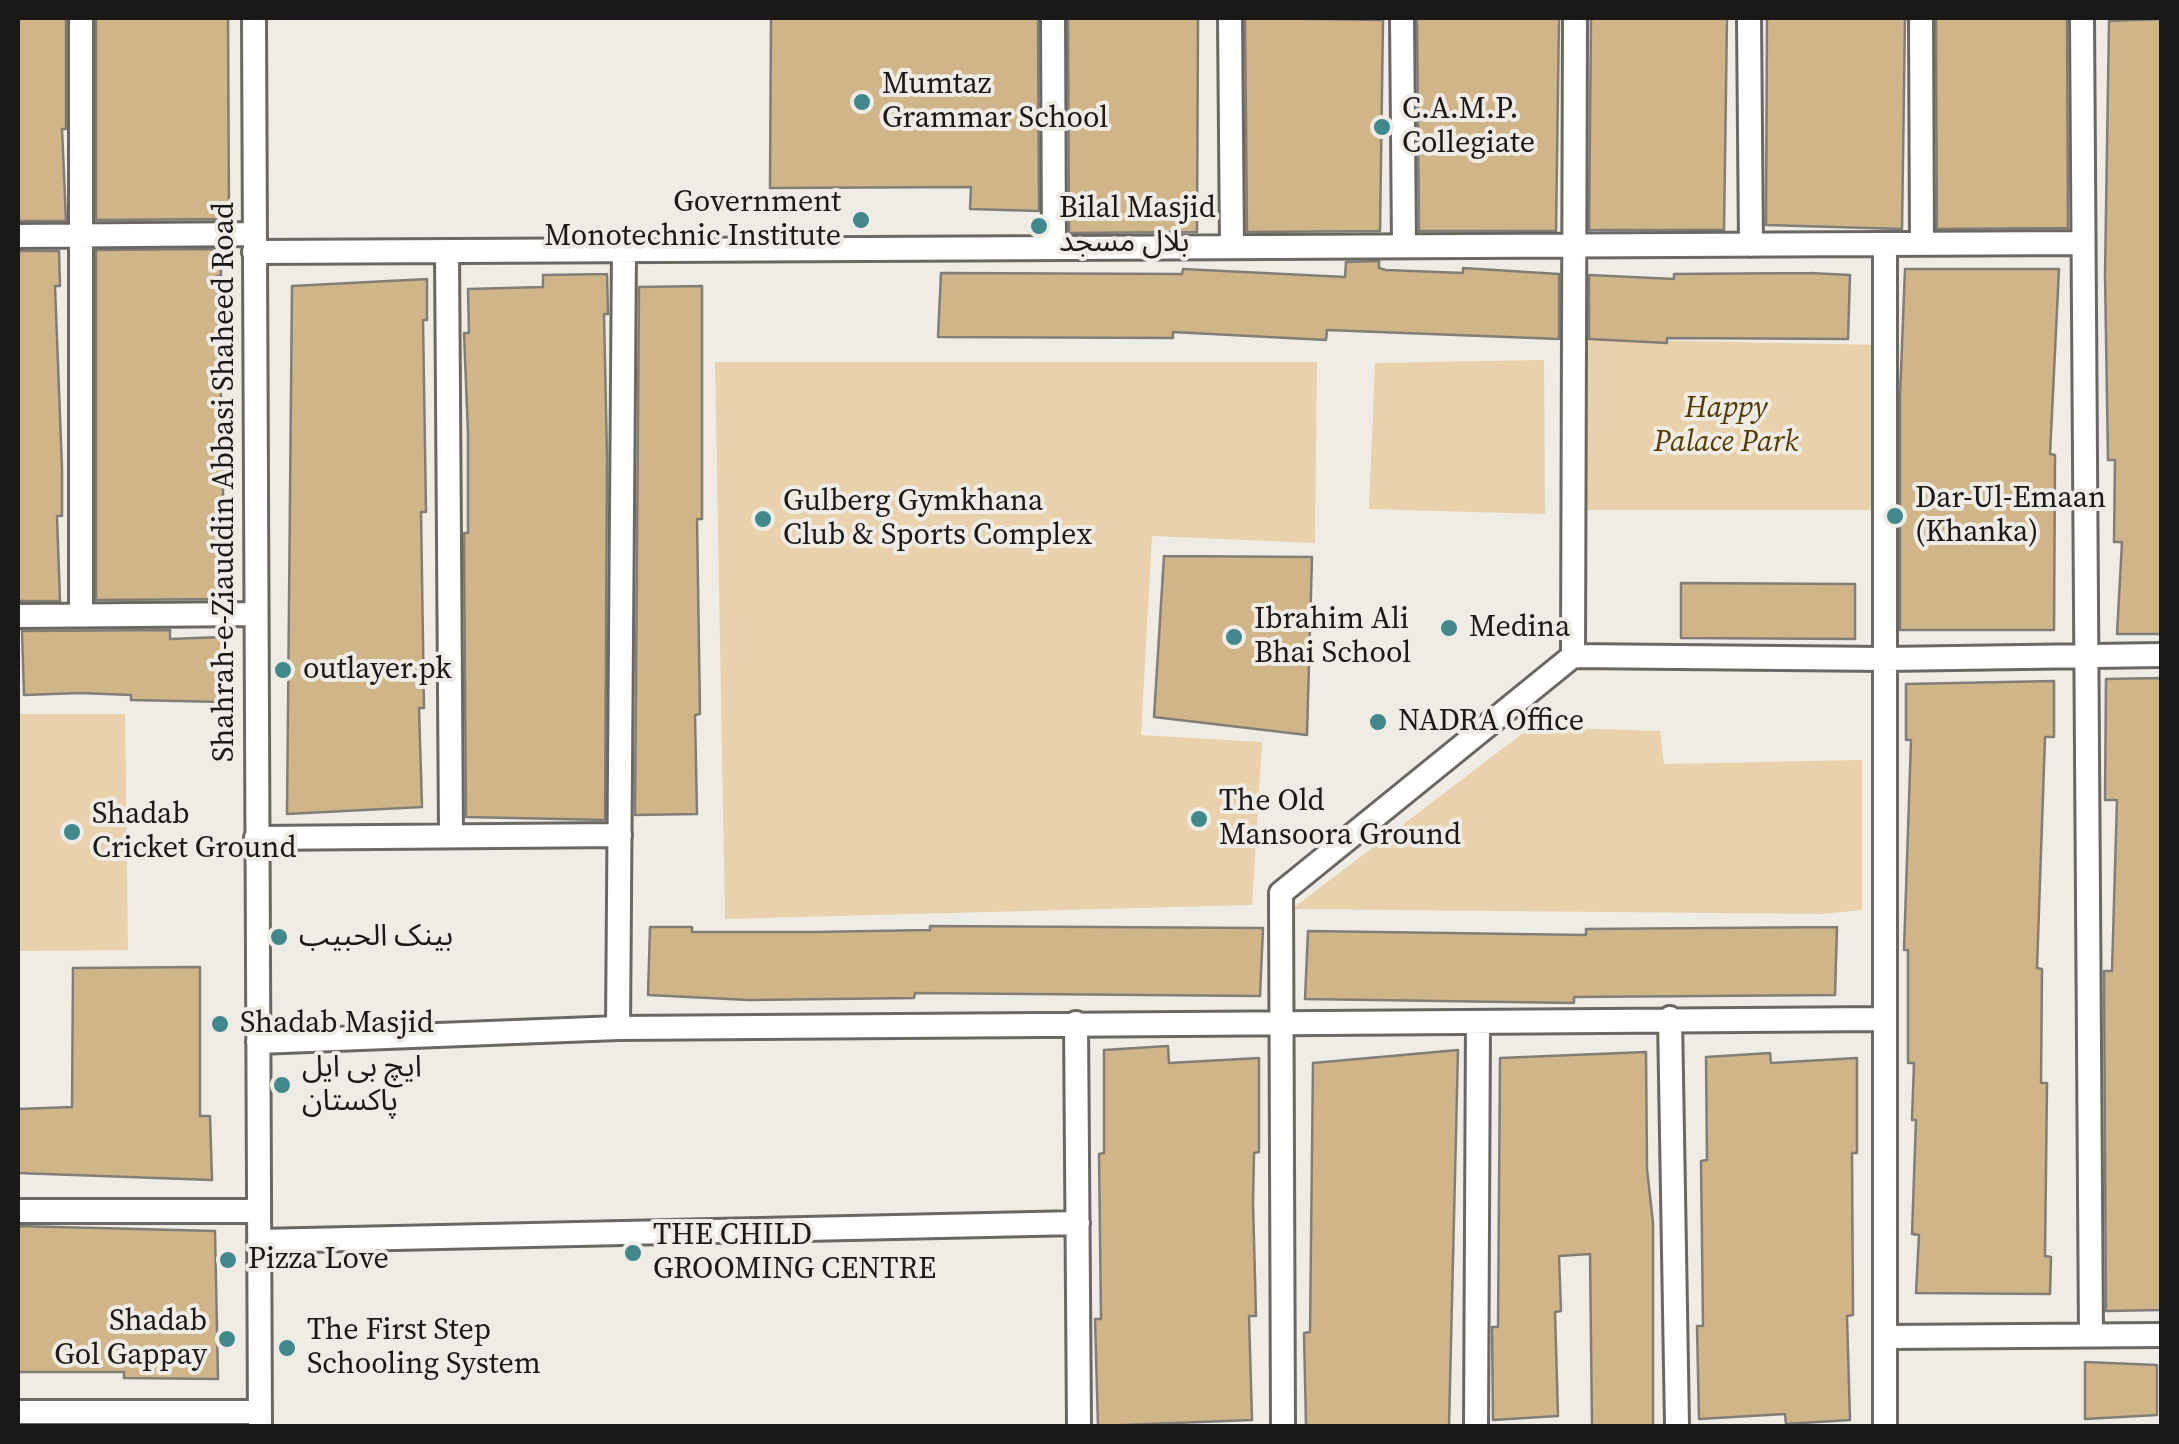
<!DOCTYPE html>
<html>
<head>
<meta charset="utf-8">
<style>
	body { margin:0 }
	#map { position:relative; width:2179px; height:1444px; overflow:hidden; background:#efebe5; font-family:"Source Serif 4",serif }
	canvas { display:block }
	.frame { position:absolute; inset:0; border:20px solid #1b1917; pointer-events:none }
</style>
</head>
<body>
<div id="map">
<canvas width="2179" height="1444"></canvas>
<div class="frame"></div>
</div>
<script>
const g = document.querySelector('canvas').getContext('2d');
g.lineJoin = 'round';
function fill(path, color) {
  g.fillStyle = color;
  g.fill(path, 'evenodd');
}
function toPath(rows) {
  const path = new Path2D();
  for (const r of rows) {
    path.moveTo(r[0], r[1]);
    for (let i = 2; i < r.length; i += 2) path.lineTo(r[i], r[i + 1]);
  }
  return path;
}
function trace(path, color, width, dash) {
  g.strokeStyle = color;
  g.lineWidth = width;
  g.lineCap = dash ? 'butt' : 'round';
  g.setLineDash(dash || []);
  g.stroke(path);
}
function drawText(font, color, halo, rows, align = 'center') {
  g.font = font + ' "Source Serif 4","Noto Sans Arabic",serif';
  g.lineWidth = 8;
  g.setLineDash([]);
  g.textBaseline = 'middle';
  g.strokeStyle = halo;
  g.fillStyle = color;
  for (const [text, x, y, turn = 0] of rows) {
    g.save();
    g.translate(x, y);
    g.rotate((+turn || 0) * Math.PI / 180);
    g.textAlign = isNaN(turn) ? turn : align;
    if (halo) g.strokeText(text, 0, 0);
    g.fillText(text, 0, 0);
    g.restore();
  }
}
fill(toPath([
	[1580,339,1885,345,1885,510,1574,510],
	[1544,360,1545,514,1369,509,1375,363],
	[715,362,1317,362,1315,543,1152,536,1141,735,1262,742,1252,905,725,919],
	[18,714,125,714,128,950,18,951],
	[1531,727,1660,731,1664,764,1862,760,1862,910,1823,914,1292,909]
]), '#e8d1ab');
const building = toPath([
	[18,18,66,18,66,129,62,129,66,221,18,221,18,18],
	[96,18,228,18,229,219,96,220,96,18],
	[771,18,1038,18,1039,211,970,209,971,187,770,188,771,18],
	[1068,18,1198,18,1197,232,1069,233,1068,18],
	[1245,18,1383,20,1380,231,1247,232,1245,18],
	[1417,18,1559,18,1556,231,1419,231,1417,18],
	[1591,18,1727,18,1724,230,1589,230,1591,18],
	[1767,18,1905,18,1902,229,1766,225,1767,18],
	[1936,18,2067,18,2068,228,1937,229,1936,18],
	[2162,19,2162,634,2117,634,2122,542,2114,542,2115,460,2108,460,2105,275,2109,21,2162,19],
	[221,249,221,276,217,276,223,459,223,506,218,506,221,599,96,600,96,250,221,249],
	[18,251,59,251,60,286,55,286,62,468,62,516,57,516,60,601,18,601,18,251],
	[1379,261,1379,268,1386,270,1463,273,1463,268,1559,274,1559,339,1327,330,1326,340,1173,332,1173,338,938,337,941,273,1182,274,1183,269,1345,277,1346,262,1379,261],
	[1905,269,2059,269,2050,454,2055,455,2054,630,1900,630,1900,396,1905,269],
	[1810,273,1850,275,1848,339,1667,338,1667,343,1589,339,1589,275,1674,279,1674,274,1810,273],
	[607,274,608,314,604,314,607,456,605,820,466,817,464,533,468,533,468,434,464,333,469,333,468,289,543,287,543,275,607,274],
	[427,279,427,320,423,320,426,512,421,512,424,708,419,708,422,807,287,814,292,286,427,279],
	[702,286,702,519,697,519,700,714,695,715,697,814,635,815,639,287,702,286],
	[1164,556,1312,557,1307,735,1154,717,1164,556],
	[1681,583,1855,584,1855,639,1681,638,1681,583],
	[170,630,170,639,223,637,224,702,131,700,131,695,80,693,24,695,22,631,170,630],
	[2162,678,2162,1310,2106,1311,2104,971,2112,971,2117,800,2105,800,2106,679,2162,678],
	[2054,681,2054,737,2045,737,2037,968,2042,969,2041,1083,2047,1083,2045,1256,2051,1257,2050,1294,1916,1293,1919,1235,1912,1234,1916,1120,1912,1120,1914,1063,1908,1063,1908,950,1904,950,1911,740,1906,740,1906,684,2054,681],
	[930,926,1263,928,1260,996,915,993,914,998,749,1000,648,995,650,927,692,927,692,932,813,932,930,930,930,926],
	[1837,927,1835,995,1574,997,1574,1003,1305,999,1308,931,1586,935,1586,929,1837,927],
	[200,967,200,1116,210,1116,212,1180,18,1173,18,1109,72,1107,73,968,200,967],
	[1168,1046,1169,1063,1259,1058,1259,1152,1254,1153,1253,1203,1256,1316,1249,1316,1252,1420,1098,1426,1095,1319,1101,1319,1099,1154,1104,1153,1104,1050,1168,1046],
	[1458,1050,1449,1426,1306,1425,1304,1333,1310,1332,1313,1063,1458,1050],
	[1646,1052,1647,1169,1653,1223,1653,1426,1592,1426,1590,1254,1559,1256,1561,1311,1555,1312,1558,1416,1493,1420,1492,1327,1498,1327,1500,1058,1646,1052],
	[1770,1053,1771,1063,1857,1058,1857,1153,1852,1153,1853,1315,1847,1316,1850,1420,1786,1424,1785,1414,1699,1419,1697,1326,1703,1326,1701,1161,1707,1160,1706,1057,1770,1053],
	[18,1226,215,1231,218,1379,124,1378,124,1372,18,1372,18,1226],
	[2085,1362,2157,1365,2157,1415,2085,1419,2085,1362]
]);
fill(building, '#d0b589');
trace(building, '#817e78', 2.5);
const minor = toPath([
	[81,18,81,615],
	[254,18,260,1426],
	[1053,18,1054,248],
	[1230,18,1232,247],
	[1402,18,1404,246],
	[1749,18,1751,245],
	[1921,18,1922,244],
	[2082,18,2091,1335],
	[18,236,254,234],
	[447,251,451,836],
	[254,252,2082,243],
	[18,616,255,614],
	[1573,656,1575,18],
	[256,838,620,835],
	[1670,1018,1677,1426],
	[1076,1023,1079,1426],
	[618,1028,624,250],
	[258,1042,618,1028,1884,1019],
	[18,1211,259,1211],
	[259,1241,1078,1223],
	[1885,1337,2162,1335],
	[18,1412,260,1412],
	[1283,1426,1281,893,1573,656,1885,659,2162,655],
	[1476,1426,1478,1023],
	[1885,1426,1885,244]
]);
trace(minor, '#6b6762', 28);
trace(minor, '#fff', 22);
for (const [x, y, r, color] of [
	[862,102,10,"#41898d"],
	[1382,127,10,"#41898d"],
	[861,220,10,"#41898d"],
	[1039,226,10,"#41898d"],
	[1895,516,10,"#41898d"],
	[763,519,10,"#41898d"],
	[1449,628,10,"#41898d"],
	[1234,637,10,"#41898d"],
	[283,670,10,"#41898d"],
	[1378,722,10,"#41898d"],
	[1199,819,10,"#41898d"],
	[72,832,10,"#41898d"],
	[279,937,10,"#41898d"],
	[220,1024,10,"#41898d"],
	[282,1085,10,"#41898d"],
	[633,1253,10,"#41898d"],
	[228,1260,10,"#41898d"],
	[227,1339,10,"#41898d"],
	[287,1348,10,"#41898d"]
]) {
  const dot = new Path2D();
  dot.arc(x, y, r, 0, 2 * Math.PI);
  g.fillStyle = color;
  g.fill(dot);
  trace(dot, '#efebe5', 4);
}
drawText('30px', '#1b1917', '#efebe5', [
	["Mumtaz",882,85],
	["Grammar School",882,119],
	["C.A.M.P.",1402,110],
	["Collegiate",1402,144],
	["Government",841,203,"right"],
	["Monotechnic Institute",841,237,"right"],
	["Bilal Masjid",1059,209],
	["بلال مسجد",1059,243],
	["Dar-Ul-Emaan",1915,499],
	["(Khanka)",1915,533],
	["Gulberg Gymkhana",783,502],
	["Club & Sports Complex",783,536],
	["Ibrahim Ali",1254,620],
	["Bhai School",1254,654],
	["Medina",1469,628],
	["outlayer.pk",303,670],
	["NADRA Office",1398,722],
	["The Old",1219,802],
	["Mansoora Ground",1219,836],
	["Shadab",92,815],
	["Cricket Ground",92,849],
	["بينک الحبيب",299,937],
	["Shadab Masjid",240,1024],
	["ایچ بی ایل",302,1068],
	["پاکستان",302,1102],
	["THE CHILD",653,1236],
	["GROOMING CENTRE",653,1270],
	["Pizza Love",248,1260],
	["Shadab",207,1322,"right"],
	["Gol Gappay",207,1356,"right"],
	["The First Step",307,1331],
	["Schooling System",307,1365]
], 'left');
drawText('italic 30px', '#543900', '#efebe5', [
	["Happy",1726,409],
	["Palace Park",1726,443]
]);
drawText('30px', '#1b1917', '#efebe5', [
	["Shahrah-e-Ziauddin Abbasi Shaheed Road",225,482,-90]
]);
</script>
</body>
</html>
